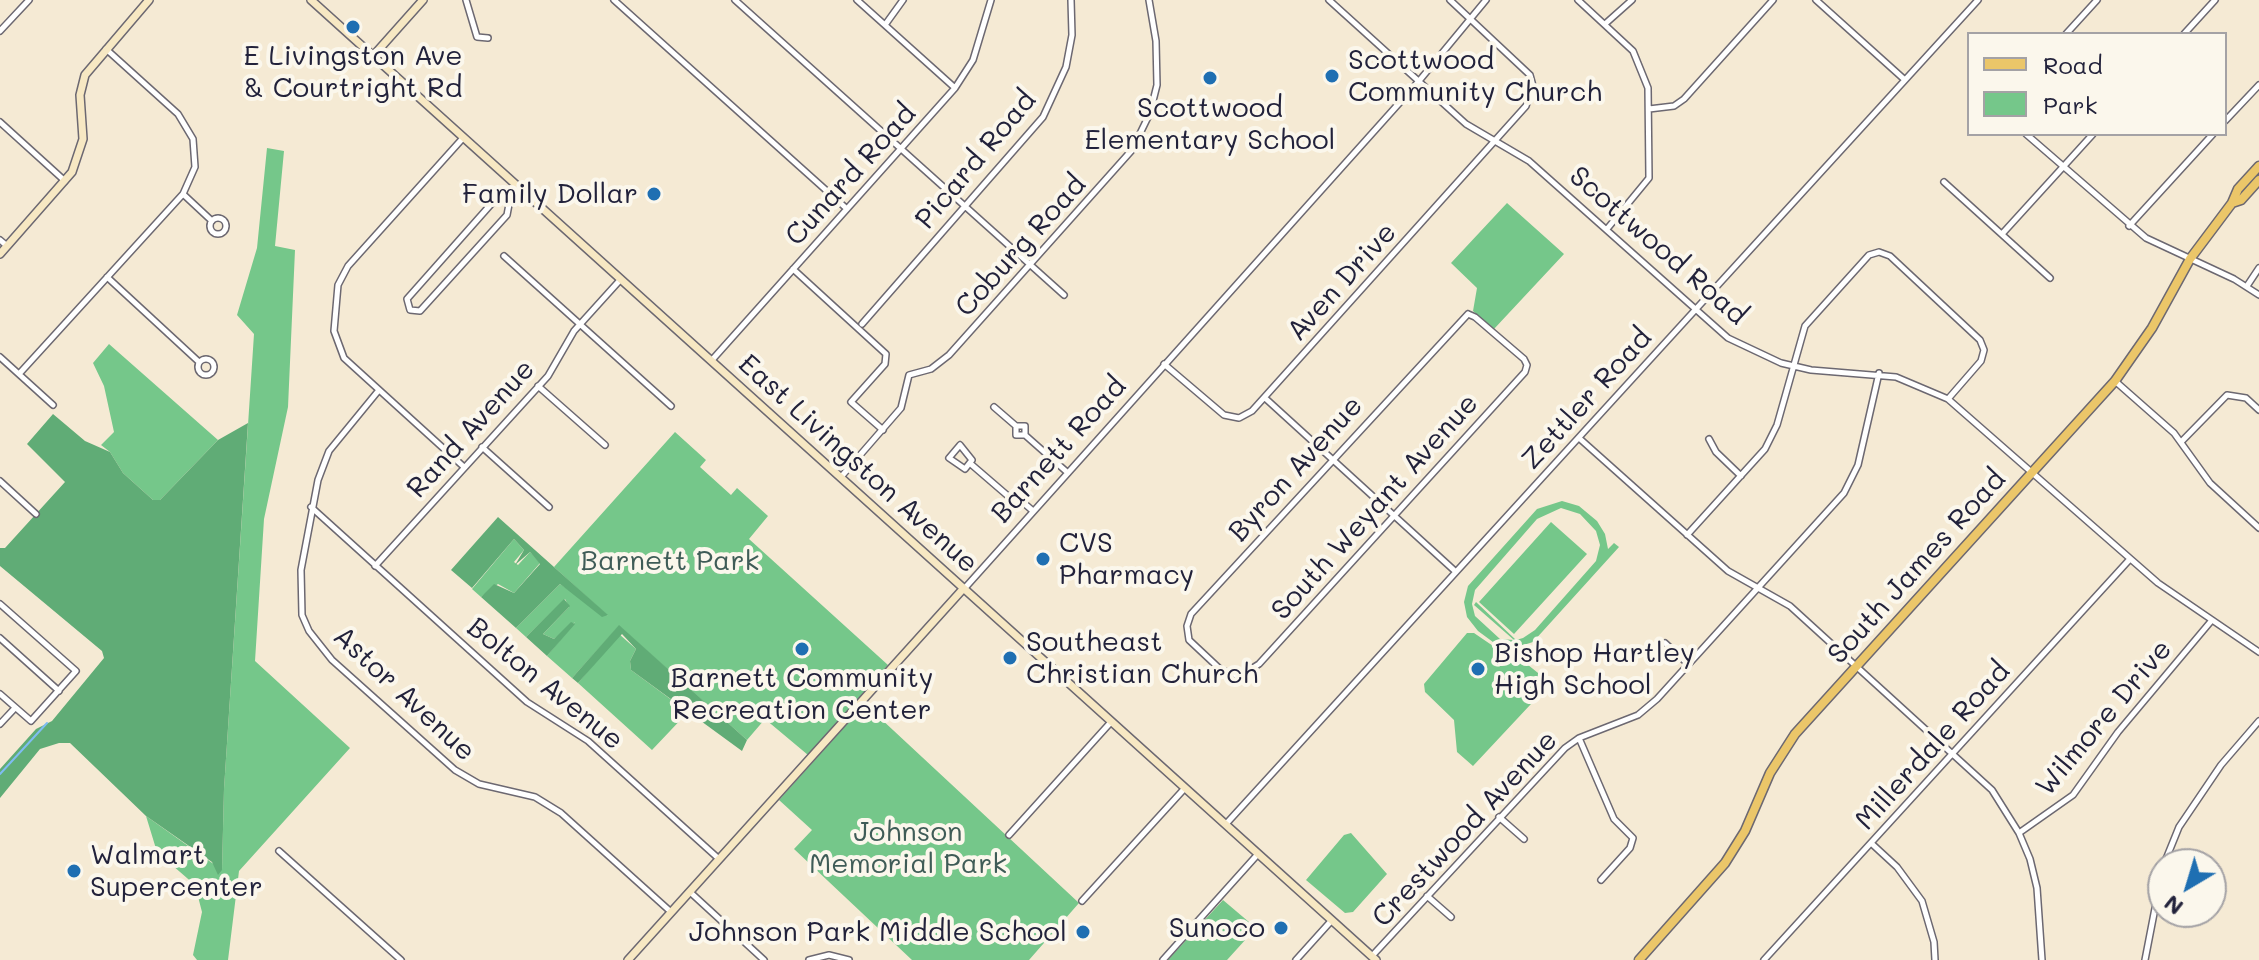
<!DOCTYPE html>
<html>
<head>
<meta charset="utf-8">
<style>
	body { margin:0 }
	#map { position:relative; width:2259px; height:960px; overflow:hidden; background:#f5ead4; font-family:Mali,sans-serif }
	canvas { display:block }
	.legend { position:absolute; left:1967px; top:32px; width:260px; height:104px; box-sizing:border-box; background:#fbf7ec; border:2px solid #a4a2a5; margin:0; padding:10px 14px; list-style:none; font-size:24px; color:#22223b }
	.legend li { display:flex; align-items:center; gap:16px; height:40px }
	.legend b { width:40px; border:2px solid #a4a2a5 }
	.north { position:absolute; left:2147px; top:848px; width:80px; height:80px; box-sizing:border-box; background:#fbf7ec; border:2px solid #a4a2a5; border-radius:50%; rotate:218deg; font-size:22px; font-weight:700; line-height:32px; text-align:center; color:#22223b }
	.north::after { content:''; display:block; margin:auto; width:28px; height:36px; background:#1f6fb2; clip-path:polygon(50% 0,100% 100%,50% 72%,0 100%) }
</style>
</head>
<body>
<div id="map">
<canvas width="2259" height="960"></canvas>
<ul class="legend">
<li><b style="height:10px;background:#ebc669"></b>Road</li>
<li><b style="height:22px;background:#75c78a"></b>Park</li>
</ul>
<div class="north">N</div>
</div>
<script>
const g = document.querySelector('canvas').getContext('2d');
g.lineJoin = 'round';
function fill(path, color) {
  g.fillStyle = color;
  g.fill(path, 'evenodd');
}
function toPath(rows) {
  const path = new Path2D();
  for (const r of rows) {
    if (r.length === 3) {
      path.moveTo(r[0] + r[2], r[1]);
      path.arc(r[0], r[1], r[2], 0, 2 * Math.PI);
      continue;
    }
    path.moveTo(r[0], r[1]);
    for (let i = 2; i < r.length; i += 2) path.lineTo(r[i], r[i + 1]);
  }
  return path;
}
function trace(path, color, width, dash) {
  g.strokeStyle = color;
  g.lineWidth = width;
  g.lineCap = dash ? 'butt' : 'round';
  g.setLineDash(dash || []);
  g.stroke(path);
}
function drawText(font, color, halo, rows, align = 'center') {
  g.font = font + ' Mali,sans-serif';
  g.lineWidth = 8;
  g.setLineDash([]);
  g.textBaseline = 'middle';
  g.strokeStyle = halo;
  g.fillStyle = color;
  for (const [text, x, y, turn = 0] of rows) {
    g.save();
    g.translate(x, y);
    g.rotate((+turn || 0) * Math.PI / 180);
    g.textAlign = isNaN(turn) ? turn : align;
    if (halo) g.strokeText(text, 0, 0);
    g.fillText(text, 0, 0);
    g.restore();
  }
}
fill(toPath([
	[267,148,284,151,275,246,295,250,288,407,264,519,255,661,350,748,239,871,228,960,197,960,193,955,202,912,195,885,157,852,146,816,222,870,224,789,254,334,237,315,257,248],
	[1507,203,1564,254,1494,329,1473,311,1477,288,1451,263],
	[109,344,218,440,160,500,153,500,123,473,110,452,101,445,114,432,104,386,93,363],
	[675,432,706,460,700,467,731,495,737,488,768,516,749,539,888,665,808,755,765,719,747,740,619,626,572,678,547,656,575,622,554,639,543,634,569,607,565,599,526,637,516,628,560,584,608,616,554,567],
	[1562,501,1579,506,1597,521,1605,534,1608,549,1614,543,1619,547,1533,642,1514,648,1497,645,1478,631,1467,617,1464,602,1468,586,1537,509],
	[1561,508,1580,514,1596,531,1600,545,1596,561,1535,630,1523,638,1516,640,1476,602,1474,605,1514,640,1500,639,1475,616,1472,604,1475,590,1537,519],
	[1551,522,1587,554,1514,634,1479,602],
	[514,539,524,550,514,562,518,565,530,552,540,563,514,593,498,584,481,597,472,589],
	[1467,633,1474,633,1496,648,1512,652,1543,677,1545,689,1473,766,1457,752,1454,720,1425,692,1424,684],
	[619,634,636,649,630,661,631,670,688,712,652,750,578,683],
	[865,704,1079,903,1029,960,912,960,794,849,812,830,779,800],
	[1351,833,1387,874,1353,912,1345,913,1306,880,1344,835],
	[1223,900,1256,928,1227,960,1168,960]
]), '#75c78a');
fill(toPath([
	[53,414,85,441,110,452,123,473,153,500,160,500,218,440,248,423,224,789,222,870,218,875,212,862,146,816,70,743,59,743,40,749,0,798,0,769,36,729,52,721,104,658,102,651,0,566,0,548,5,548,65,482,27,444],
	[498,517,554,567,608,615,602,617,560,584,516,628,481,597,494,584,514,593,540,564,530,552,515,565,524,550,514,539,472,588,451,570],
	[564,599,570,606,543,634,554,639,571,622,575,624,547,656,526,637],
	[619,625,747,740,742,751,631,670,630,661,636,649,622,634,578,683,572,678]
]), '#60ac76');
trace(toPath([
	[0,774,47,723]
]), '#7fbcf2', 2);
const street = toPath([
	[466,0,477,37,488,38],
	[614,0,847,209],
	[735,0,1064,295],
	[857,0,955,88],
	[1329,0,1466,124,1529,161,1728,338,1781,363,1811,370,1896,377,1948,399,2158,583,2259,652],
	[1578,0,1633,51,1648,88,1649,178,1607,229],
	[1816,0,1905,80],
	[1605,24,1632,0],
	[885,25,903,0],
	[0,31,29,0],
	[2066,34,2097,0],
	[2184,34,2215,0],
	[1649,109,1674,106,1684,99,1773,0],
	[2225,121,2259,85],
	[0,122,65,181],
	[2026,134,2146,238,2234,279,2259,295],
	[463,138,348,266,338,285,334,331,344,358,464,467],
	[1944,182,2050,278],
	[183,194,212,221],
	[510,199,493,202,407,299,410,310,420,311,507,215,510,199,520,188],
	[218,226,8],
	[2129,226,2213,134],
	[2002,234,2093,134],
	[0,240,7,246],
	[504,256,671,406],
	[793,269,886,354,885,364,851,402,883,430],
	[107,277,199,362],
	[2247,286,2259,268],
	[1468,314,1475,317,1524,359,1527,365,1525,372,1259,664,1240,676,1221,670,1189,640,1187,626,1191,614,1468,314],
	[862,324,1043,117,1066,67,1072,35,1071,0],
	[0,357,53,405],
	[206,367,8],
	[712,360,955,88,973,60,991,0],
	[1164,364,1224,415,1239,418,1252,411,1526,106,1533,86,1530,75,1450,0],
	[19,374,183,194,195,167,193,139,178,114,106,49],
	[2115,381,2174,433,2210,483,2259,528],
	[538,386,605,445],
	[379,390,329,451,318,480,301,570,302,615,309,631,332,660,455,770,479,784,535,797,561,813,671,912],
	[1265,398,1456,572],
	[994,407,1016,426],
	[1025,435,1016,435,1016,426,1025,426,1025,435,1068,473],
	[1579,438,1728,571,1790,606,1992,790,2019,833,2030,859,2037,888,2042,960],
	[1709,439,1716,452,1741,476],
	[2182,441,2227,395,2246,398,2259,410],
	[960,445,972,460,965,469,949,458,960,445],
	[482,447,549,507],
	[972,465,1008,496,1018,498,1033,511],
	[841,477,901,408,909,375,931,369,949,355,1132,150,1150,113,1157,85,1156,41,1149,0],
	[0,481,36,514],
	[311,507,527,702,588,741,719,859],
	[1687,535,1765,449,1777,425,1805,326,1869,255,1879,252,1890,256,1980,340,1984,350,1981,361,1948,399],
	[375,566,548,376,574,331,621,279],
	[964,589,1419,81,1486,0],
	[0,604,76,671,31,721,0,694],
	[0,638,59,691],
	[1665,643,1688,664],
	[0,724,15,708],
	[1579,738,1614,819,1633,838,1630,848,1601,880],
	[1499,817,1524,839],
	[1226,824,1978,0],
	[2019,833,2073,795,2118,732,2212,620],
	[1009,835,1111,722],
	[1871,843,1897,867,1922,901,1934,942,1935,960],
	[279,851,401,960],
	[2164,864,2179,827,2221,765,2259,721],
	[690,892,764,960],
	[1427,896,1451,917],
	[1082,901,1185,788],
	[1372,956,1565,748,1579,738,1638,715,1657,699,1844,493,1858,465,1879,373],
	[809,960,829,955,849,960],
	[1163,960,1258,854],
	[1296,960,1332,920],
	[1764,960,2130,559],
	[2145,960,2163,867]
]);
const secondary = toPath([
	[311,0,1376,960],
	[373,56,423,0],
	[0,254,72,172,83,139,80,95,85,75,149,0],
	[628,960,963,589]
]);
const primary = toPath([
	[2232,203,2241,200,2259,180],
	[1639,960,1725,863,1745,831,1770,773,1795,734,2115,381,2152,328,2190,259,2232,203,2238,189,2259,166]
]);
trace(street, '#6c6871', 8);
trace(secondary, '#6c6871', 10);
trace(primary, '#6c6871', 11);
trace(street, '#fff', 5);
trace(secondary, '#f7e8c3', 7);
trace(primary, '#ebc669', 8);
for (const [x, y, r, color] of [
	[353,27,8,"#1f6fb2"],
	[1332,76,8,"#1f6fb2"],
	[1210,78,8,"#1f6fb2"],
	[654,194,8,"#1f6fb2"],
	[1043,559,8,"#1f6fb2"],
	[802,649,8,"#1f6fb2"],
	[1010,658,8,"#1f6fb2"],
	[1478,669,8,"#1f6fb2"],
	[74,871,8,"#1f6fb2"],
	[1281,928,8,"#1f6fb2"],
	[1083,932,8,"#1f6fb2"]
]) {
  const dot = new Path2D();
  dot.arc(x, y, r, 0, 2 * Math.PI);
  g.fillStyle = color;
  g.fill(dot);
  trace(dot, '#fbf7ec', 3);
}
drawText('28px', '#22223b', '#fbf7ec', [
	["E Livingston Ave",353,56,"center"],
	["& Courtright Rd",353,88,"center"],
	["Scottwood",1348,60],
	["Community Church",1348,92],
	["Scottwood",1210,108,"center"],
	["Elementary School",1210,140,"center"],
	["Family Dollar",638,194,"right"],
	["CVS",1059,543],
	["Pharmacy",1059,575],
	["Southeast",1026,642],
	["Christian Church",1026,674],
	["Bishop Hartley",1494,653],
	["High School",1494,685],
	["Barnett Community",802,678,"center"],
	["Recreation Center",802,710,"center"],
	["Walmart",90,855],
	["Supercenter",90,887],
	["Sunoco",1265,928,"right"],
	["Johnson Park Middle School",1067,932,"right"]
], 'left');
drawText('28px', '#22223b', '#fbf7ec', [
	["Picard Road",976,160,-50],
	["Cunard Road",851,175,-48],
	["Coburg Road",1021,246,-48],
	["Scottwood Road",1658,246,41],
	["Aven Drive",1342,282,-48],
	["Zettler Road",1587,399,-48],
	["Rand Avenue",471,429,-48],
	["Barnett Road",1059,450,-48],
	["East Livingston Avenue",858,464,42],
	["Byron Avenue",1296,469,-48],
	["South Weyant Avenue",1375,507,-48],
	["South James Road",1917,567,-48],
	["Bolton Avenue",545,684,39],
	["Astor Avenue",404,694,43],
	["Wilmore Drive",2104,718,-50],
	["Millerdale Road",1933,746,-48],
	["Crestwood Avenue",1465,829,-47]
]);
drawText('28px', '#3f5c57', '#fbf7ec', [
	["Barnett Park",670,561],
	["Johnson",908,832],
	["Memorial Park",908,864]
]);
</script>
</body>
</html>
